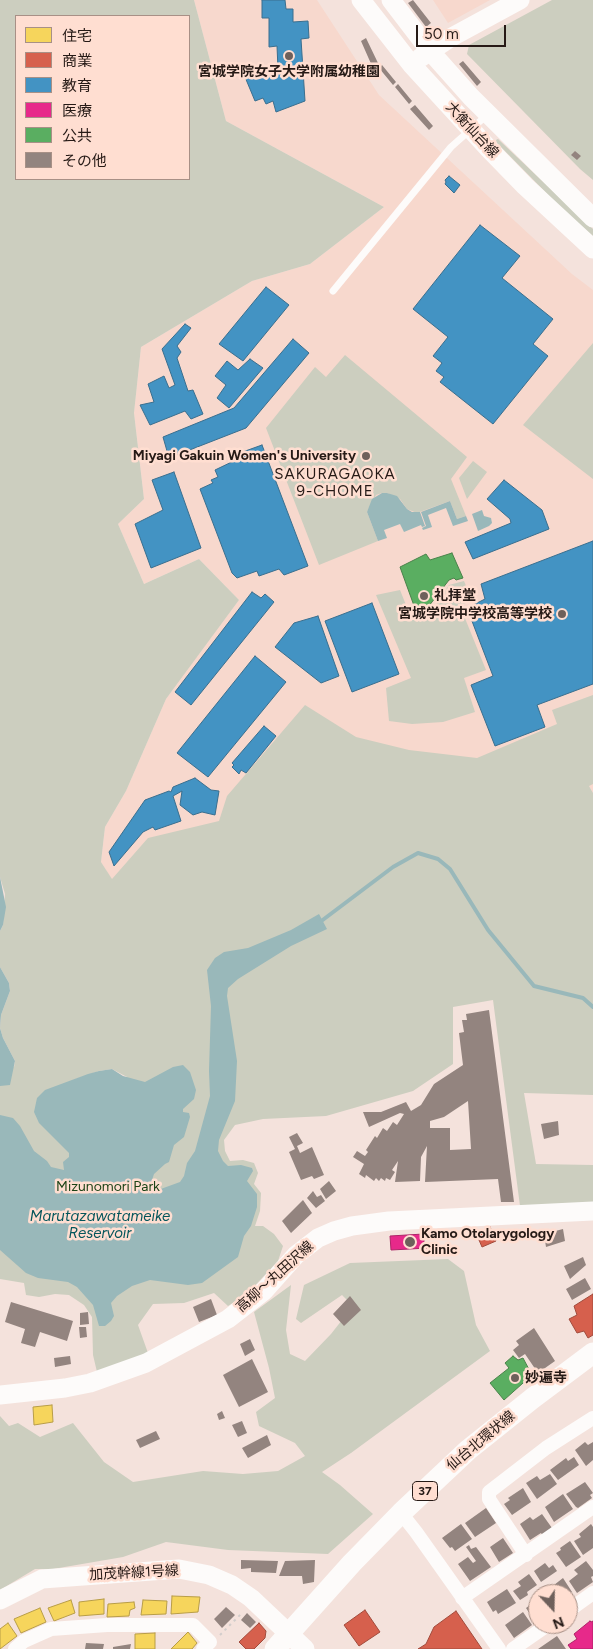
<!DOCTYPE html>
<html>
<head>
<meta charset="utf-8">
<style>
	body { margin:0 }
	#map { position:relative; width:593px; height:1649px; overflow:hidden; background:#f4e2dc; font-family:Figtree,"Noto Sans JP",sans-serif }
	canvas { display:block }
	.legend { position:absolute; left:15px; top:15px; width:175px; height:165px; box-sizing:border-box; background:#ffded1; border:1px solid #a89086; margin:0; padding:6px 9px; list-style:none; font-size:15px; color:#261a16 }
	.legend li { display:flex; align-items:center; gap:10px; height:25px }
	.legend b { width:25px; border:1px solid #a89086 }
	.north { position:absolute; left:528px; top:1584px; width:50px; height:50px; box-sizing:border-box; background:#ffded1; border:1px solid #a89086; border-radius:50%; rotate:159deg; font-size:14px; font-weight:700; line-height:20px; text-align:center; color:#261a16 }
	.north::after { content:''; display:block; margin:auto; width:18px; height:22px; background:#6e605b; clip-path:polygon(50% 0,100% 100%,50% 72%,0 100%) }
	.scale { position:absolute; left:416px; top:25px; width:90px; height:22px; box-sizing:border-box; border:2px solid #261a16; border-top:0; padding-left:6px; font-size:15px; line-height:18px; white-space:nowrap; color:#261a16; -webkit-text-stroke:4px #ffded1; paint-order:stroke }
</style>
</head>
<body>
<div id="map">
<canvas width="593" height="1649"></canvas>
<ul class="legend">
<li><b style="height:14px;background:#f6d55c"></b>住宅</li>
<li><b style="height:14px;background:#d6604d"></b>商業</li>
<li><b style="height:14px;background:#4393c3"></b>教育</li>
<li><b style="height:14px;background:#e7298a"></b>医療</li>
<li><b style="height:14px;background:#5aae61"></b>公共</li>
<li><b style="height:14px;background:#93847f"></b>その他</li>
</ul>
<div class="north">N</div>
<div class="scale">50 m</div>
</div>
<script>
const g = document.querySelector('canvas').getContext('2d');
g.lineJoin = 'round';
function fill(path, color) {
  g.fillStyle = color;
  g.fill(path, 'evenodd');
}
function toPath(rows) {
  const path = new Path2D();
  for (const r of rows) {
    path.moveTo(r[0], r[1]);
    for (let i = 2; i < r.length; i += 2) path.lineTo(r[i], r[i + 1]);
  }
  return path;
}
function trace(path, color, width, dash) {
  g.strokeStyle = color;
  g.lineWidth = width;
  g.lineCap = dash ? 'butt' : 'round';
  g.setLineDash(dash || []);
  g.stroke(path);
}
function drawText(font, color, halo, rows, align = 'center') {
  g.font = font + ' Figtree,"Noto Sans JP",sans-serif';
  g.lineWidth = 5;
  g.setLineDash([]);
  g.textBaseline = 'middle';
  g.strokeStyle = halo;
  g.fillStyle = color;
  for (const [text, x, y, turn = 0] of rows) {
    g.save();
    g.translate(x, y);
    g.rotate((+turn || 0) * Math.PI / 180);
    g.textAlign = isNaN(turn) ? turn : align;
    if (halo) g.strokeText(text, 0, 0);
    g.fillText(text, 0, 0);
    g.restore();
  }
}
fill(toPath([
	[194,0,317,0,379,95,572,274,593,290,593,793,589,786,112,880,101,862,105,827,126,791,166,699,239,600,199,559,144,584,118,524,144,499,134,413,141,347,252,281,310,264,384,207,226,121],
	[433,0,490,0,448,23]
]), '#f7d8cd');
fill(toPath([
	[0,0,194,0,226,121,384,207,310,264,252,281,141,347,134,413,144,499,118,524,144,584,199,559,239,600,166,699,126,791,105,827,101,862,112,879,148,838,219,821,227,796,305,705,356,737,409,750,477,758,557,724,552,710,593,695,593,784,589,786,593,793,593,1095,524,1093,536,1164,593,1165,593,1204,520,1206,493,1000,453,1007,453,1064,413,1091,326,1116,263,1119,235,1125,224,1140,225,1151,230,1161,243,1160,254,1163,258,1173,254,1184,261,1193,260,1211,255,1226,263,1226,274,1234,283,1246,278,1261,248,1293,228,1306,214,1293,184,1303,153,1304,138,1325,148,1353,97,1372,93,1355,92,1317,84,1305,69,1295,55,1294,39,1297,26,1295,24,1283,0,1279,0,1060,14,1067,15,1061,3,1038,0,1028,1,1015,10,991,9,983,0,967,0,931,3,925,5,894,0,877],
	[16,16,189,16,189,179,16,179],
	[112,1069,127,1077,76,1079,99,1071],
	[552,0,593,0,593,180,580,169,467,54,469,45],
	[498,139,593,229,593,236,568,215,497,143,496,140],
	[593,343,593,479,523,425],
	[345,355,467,457,451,479,466,516,457,519,450,501,417,513,407,509,400,499,387,493,382,493,376,495,367,512,378,541,319,565,266,428,315,367,326,377],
	[473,461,487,472,467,499,459,478],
	[464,581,472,600,460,606,486,670,464,678,475,712,443,722,412,724,389,721,386,688,411,678,376,595,400,590,412,620,429,615,449,585],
	[448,1259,464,1271,476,1325,490,1351,351,1453,322,1472,340,1485,373,1514,328,1554,228,1550,166,1542,123,1557,53,1569,35,1569,0,1590,0,1416,9,1426,18,1423,40,1437,73,1423,104,1462,133,1482,203,1471,243,1474,278,1471,305,1456,295,1443,259,1426,256,1412,275,1398,269,1368,254,1312,291,1285,286,1330,290,1354,305,1361,331,1334,353,1306,342,1295,301,1323,296,1319,304,1285,350,1263]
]), '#cccebf');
fill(toPath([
	[382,493,387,493,397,496,407,509,412,512,420,512,425,526,422,527,421,525,404,532,400,524,384,530,387,538,378,541,367,512,372,499],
	[450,501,457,519,466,516,468,521,453,526,446,508,428,515,432,527,423,530,422,528,426,526,421,512],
	[482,510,484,516,491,518,492,523,489,526,478,531,472,514],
	[0,877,6,907,3,925,0,931],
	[319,914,327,929,291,946,238,979,228,988,227,996,237,1061,235,1101,219,1140,218,1151,223,1161,228,1166,241,1165,252,1168,253,1171,247,1181,257,1194,257,1207,251,1226,244,1236,238,1257,202,1283,188,1285,150,1280,132,1286,117,1296,111,1303,114,1316,111,1321,105,1326,99,1326,93,1305,77,1287,68,1282,38,1278,26,1273,0,1250,0,1115,13,1118,20,1126,34,1151,47,1161,51,1167,64,1170,63,1162,69,1157,69,1153,39,1123,34,1112,37,1098,45,1090,88,1074,99,1071,112,1069,123,1076,145,1082,173,1067,183,1065,190,1072,196,1090,194,1099,183,1109,183,1112,189,1113,190,1117,184,1137,174,1145,169,1162,165,1164,154,1174,152,1180,153,1187,158,1190,180,1182,184,1176,187,1163,195,1151,210,1096,209,1071,211,1006,207,970,215,958,224,952,248,948,291,930],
	[0,967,9,983,10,991,1,1015,0,1028,3,1038,15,1061,10,1085,0,1086]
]), '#99b8ba');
const homes = toPath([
	[52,1405,53,1422,34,1425,33,1407,52,1405],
	[172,1596,200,1597,198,1612,171,1614,172,1596],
	[104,1599,104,1614,79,1616,79,1602,104,1599],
	[71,1600,75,1613,54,1621,48,1608,71,1600],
	[143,1600,167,1601,166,1614,141,1615,143,1600],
	[134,1602,135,1608,130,1610,129,1616,107,1617,108,1604,134,1602],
	[40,1608,46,1622,21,1633,14,1619,40,1608],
	[8,1623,17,1636,0,1649,0,1629,8,1623],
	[188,1632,197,1643,192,1649,171,1649,188,1632],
	[155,1633,155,1649,135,1649,135,1634,155,1633]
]);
fill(homes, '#f6d55c');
trace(homes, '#b89d47', 1);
const shops = toPath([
	[490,1227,496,1241,482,1247,476,1233,490,1227],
	[593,1294,593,1335,588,1338,584,1331,577,1333,569,1319,577,1315,574,1306,593,1294],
	[365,1610,380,1632,359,1646,344,1625,365,1610],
	[456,1611,482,1649,418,1649,426,1644,434,1627,456,1611],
	[259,1623,266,1631,265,1638,254,1649,246,1649,239,1642,259,1623]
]);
fill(shops, '#d6604d');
trace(shops, '#a14b3c', 1);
const schools = toPath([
	[262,0,285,0,286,9,293,9,293,22,308,21,309,38,301,39,305,101,276,112,273,101,266,104,263,98,255,101,245,77,263,69,265,74,278,69,277,46,269,47,269,18,262,18,262,0],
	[449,176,460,185,454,193,445,184,446,182,445,180,449,176],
	[480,225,520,256,502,278,553,319,533,344,548,356,493,424,440,382,444,377,436,371,442,363,433,356,448,337,413,309,480,225],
	[266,287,289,305,243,361,219,344,266,287],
	[185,324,191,328,177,346,181,352,177,358,188,391,193,390,203,414,191,419,185,411,150,425,140,405,154,402,148,384,164,376,169,388,175,385,162,349,185,324],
	[293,339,309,353,246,428,169,458,163,437,234,408,293,339],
	[250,359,263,368,229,408,217,398,226,385,215,376,227,361,238,370,250,359],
	[262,445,308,566,284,575,279,569,259,576,257,571,237,578,232,573,200,489,213,483,211,480,218,477,215,470,238,459,237,454,262,445],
	[174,472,201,548,151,568,135,524,163,510,152,480,174,472],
	[504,480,542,510,549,529,473,559,465,542,511,523,510,519,487,499,504,480],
	[593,541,593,684,537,705,545,727,495,746,471,685,493,676,467,608,485,599,481,584,593,541],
	[252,592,261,598,265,594,274,602,191,705,175,692,252,592],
	[372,603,399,674,352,692,325,621,372,603],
	[318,616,339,676,321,683,275,647,294,623,318,616],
	[255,656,286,682,208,777,177,753,255,656],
	[264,726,276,736,246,773,241,770,239,774,232,767,234,765,232,763,264,726],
	[195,778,211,790,219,791,215,815,202,812,193,815,180,805,182,791,173,796,181,821,155,830,153,827,143,832,114,866,109,852,145,800,169,791,171,792,173,787,195,778]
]);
fill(schools, '#4393c3');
trace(schools, '#3a6f8f', 1);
const health = toPath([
	[424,1234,424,1244,428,1243,428,1248,391,1250,390,1236,424,1234],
	[590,1621,591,1622,593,1621,593,1649,571,1649,568,1645,577,1639,574,1634,590,1621]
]);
fill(health, '#e7298a');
trace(health, '#ad2467', 1);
const public = toPath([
	[452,553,463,578,456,580,454,578,449,580,425,611,417,614,400,567,426,554,430,560,452,553],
	[513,1356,518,1360,523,1358,532,1375,504,1400,490,1383,509,1368,505,1363,513,1356]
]);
fill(public, '#5aae61');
trace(public, '#4a824a', 1);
trace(toPath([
	[320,922,393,867,418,853,438,859,450,869,488,930,534,986,583,998,593,1007]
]), '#99b8ba', 4);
fill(toPath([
	[413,0,431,23,426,27,408,3],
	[366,38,378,63,372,66,361,41],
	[463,61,481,82,477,86,459,64],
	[382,65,396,82,393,85,379,68],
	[398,84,412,101,409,104,395,87],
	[415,105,433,126,429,130,410,109],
	[575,151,581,156,577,160,571,155],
	[489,1010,514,1202,501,1202,498,1179,425,1182,427,1146,421,1157,420,1181,395,1182,398,1161,392,1170,395,1172,390,1180,386,1178,385,1181,381,1178,379,1181,376,1178,374,1181,366,1175,365,1178,359,1174,364,1164,353,1157,357,1151,365,1156,368,1152,366,1150,375,1136,377,1138,383,1128,387,1131,393,1122,397,1125,404,1114,400,1113,369,1127,363,1112,381,1112,406,1102,411,1111,421,1105,434,1084,463,1065,459,1033,464,1032,462,1020,467,1020,466,1014],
	[468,1101,471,1149,450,1150,450,1128,430,1128,430,1121,444,1117],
	[558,1121,559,1135,544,1139,541,1124],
	[297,1133,303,1143,297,1146,300,1153,312,1147,324,1175,314,1179,312,1176,301,1180,289,1152,295,1149,289,1137],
	[329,1181,336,1191,326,1199,320,1189],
	[313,1191,317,1197,321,1195,325,1201,316,1208,307,1198],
	[303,1200,312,1213,291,1233,282,1221],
	[563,1229,565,1241,546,1247,544,1234],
	[583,1257,586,1265,570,1279,564,1266],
	[585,1278,591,1289,572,1300,566,1289],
	[350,1296,361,1310,344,1326,333,1314],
	[211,1299,217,1315,199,1322,193,1307],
	[11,1302,73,1321,67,1341,40,1332,35,1347,21,1343,25,1329,5,1322],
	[88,1312,89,1324,80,1325,80,1313],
	[79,1327,86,1327,87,1337,80,1338],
	[534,1328,555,1361,538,1373,525,1354,519,1358,513,1350,519,1345,516,1341],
	[250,1339,255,1350,245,1356,240,1344],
	[70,1356,71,1364,55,1367,54,1358],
	[252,1359,268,1392,239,1407,223,1375],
	[222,1411,225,1418,219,1420,217,1414],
	[242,1421,247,1433,238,1437,232,1425],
	[156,1431,160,1439,140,1448,136,1440],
	[267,1435,271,1445,248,1458,242,1448],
	[585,1442,588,1445,593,1442,593,1460,586,1466,575,1450],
	[574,1457,579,1465,558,1480,550,1470,566,1458,568,1461],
	[550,1474,557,1484,537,1499,526,1483,537,1476,540,1480],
	[585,1482,593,1493,590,1495,592,1498,578,1508,576,1507,566,1494],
	[523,1488,531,1502,512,1515,504,1504,510,1500,508,1498],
	[563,1494,573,1509,554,1522,545,1507],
	[486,1508,496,1523,475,1537,465,1523],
	[542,1514,552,1528,543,1536,541,1533,530,1540,520,1524,530,1517,533,1520],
	[461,1524,472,1539,455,1551,452,1547,450,1548,442,1538],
	[591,1524,593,1527,593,1548,583,1555,574,1541,581,1537,579,1534],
	[503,1538,513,1553,499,1562,490,1547],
	[570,1541,581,1557,566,1567,556,1553,561,1550,560,1548],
	[469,1545,471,1549,476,1547,491,1567,470,1581,458,1564,468,1557,473,1563,476,1561,466,1547],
	[241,1560,278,1561,276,1573,251,1572,251,1568,241,1569],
	[315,1560,314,1582,303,1584,302,1576,279,1576,285,1561],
	[586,1561,593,1570,593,1576,591,1577,593,1582,577,1593,569,1581,578,1574,574,1570],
	[545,1563,549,1568,553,1565,557,1571,541,1582,534,1571],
	[529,1574,537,1585,527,1592,528,1595,520,1600,513,1591,521,1586,518,1582],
	[563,1578,572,1592,569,1594,546,1594,545,1592],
	[507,1589,516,1603,498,1614,496,1610,493,1612,487,1602],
	[538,1599,538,1622,536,1623,526,1608],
	[226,1607,235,1615,222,1628,214,1619],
	[523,1612,532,1625,514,1638,505,1625],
	[247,1613,256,1622,250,1628,241,1620],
	[557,1636,566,1649,538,1649],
	[86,1643,104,1644,103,1649,85,1649],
	[131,1644,130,1649,113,1649,113,1647]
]), '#93847f');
trace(toPath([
	[220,1635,243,1612]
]), '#d2cdcb', 2, [2.5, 4]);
trace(toPath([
	[333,291,451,147,487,115]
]), '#fdfbfa', 7);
trace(toPath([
	[401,1513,416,1532,499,1649],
	[526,1555,489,1499,489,1492,546,1448,593,1418],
	[462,1598,593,1507],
	[568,1611,593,1593],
	[15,1649,24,1641,51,1629,107,1625,193,1625,210,1642,203,1649],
	[513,1649,549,1624]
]), '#fdfbfa', 14);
trace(toPath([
	[361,0,411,64,488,148,525,186,593,249],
	[391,0,430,51,471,97,593,218],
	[420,58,450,38,520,0],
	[0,1395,65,1388,90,1383,146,1363,228,1319,264,1291,296,1255,318,1238,334,1231,352,1226,389,1221,593,1211],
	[0,1600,42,1579,179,1569,209,1575,232,1585,251,1598,305,1649]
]), '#fdfbfa', 19);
trace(toPath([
	[275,1649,352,1563,401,1513,468,1450,533,1398,593,1353]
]), '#fdfbfa', 21);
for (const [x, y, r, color] of [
	[289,56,5,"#6e605b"],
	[366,456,5,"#6e605b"],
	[424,596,5,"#6e605b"],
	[562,614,5,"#6e605b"],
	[410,1242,6,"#6e605b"],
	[515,1378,5,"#6e605b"]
]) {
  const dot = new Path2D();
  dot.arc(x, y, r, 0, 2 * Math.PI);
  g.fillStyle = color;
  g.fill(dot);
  trace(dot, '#ffded1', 2);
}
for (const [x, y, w] of [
	[425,1491,25]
]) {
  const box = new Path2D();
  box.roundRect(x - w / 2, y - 9.5, w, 19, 4);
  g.fillStyle = '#ffded1';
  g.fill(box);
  trace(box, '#261a16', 1);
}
drawText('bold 12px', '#261a16', null, [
	["37",425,1491]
]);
drawText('bold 14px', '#261a16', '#ffded1', [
	["宮城学院女子大学附属幼稚園",289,72,"center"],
	["Miyagi Gakuin Women's University",356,456,"right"],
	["礼拝堂",434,596],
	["宮城学院中学校高等学校",552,614,"right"],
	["Kamo Otolarygology",421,1234],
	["Clinic",421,1250],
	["妙遍寺",525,1378]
], 'left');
drawText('14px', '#261a16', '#ffded1', [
	["大衡仙台線",472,130,47],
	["高柳～丸田沢線",275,1277,-42],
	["仙台北環状線",481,1441,-40],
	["加茂幹線1号線",134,1573,-3]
]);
drawText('14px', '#1c4316', '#ffded1', [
	["Mizunomori Park",108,1187]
]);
g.letterSpacing = '1px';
drawText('15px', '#261a16', '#ffded1', [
	["SAKURAGAOKA",335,475],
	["9-CHOME",335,492]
]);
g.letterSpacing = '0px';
drawText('italic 15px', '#04555b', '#ffded1', [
	["Marutazawatameike",100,1217],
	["Reservoir",100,1234]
]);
</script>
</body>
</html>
